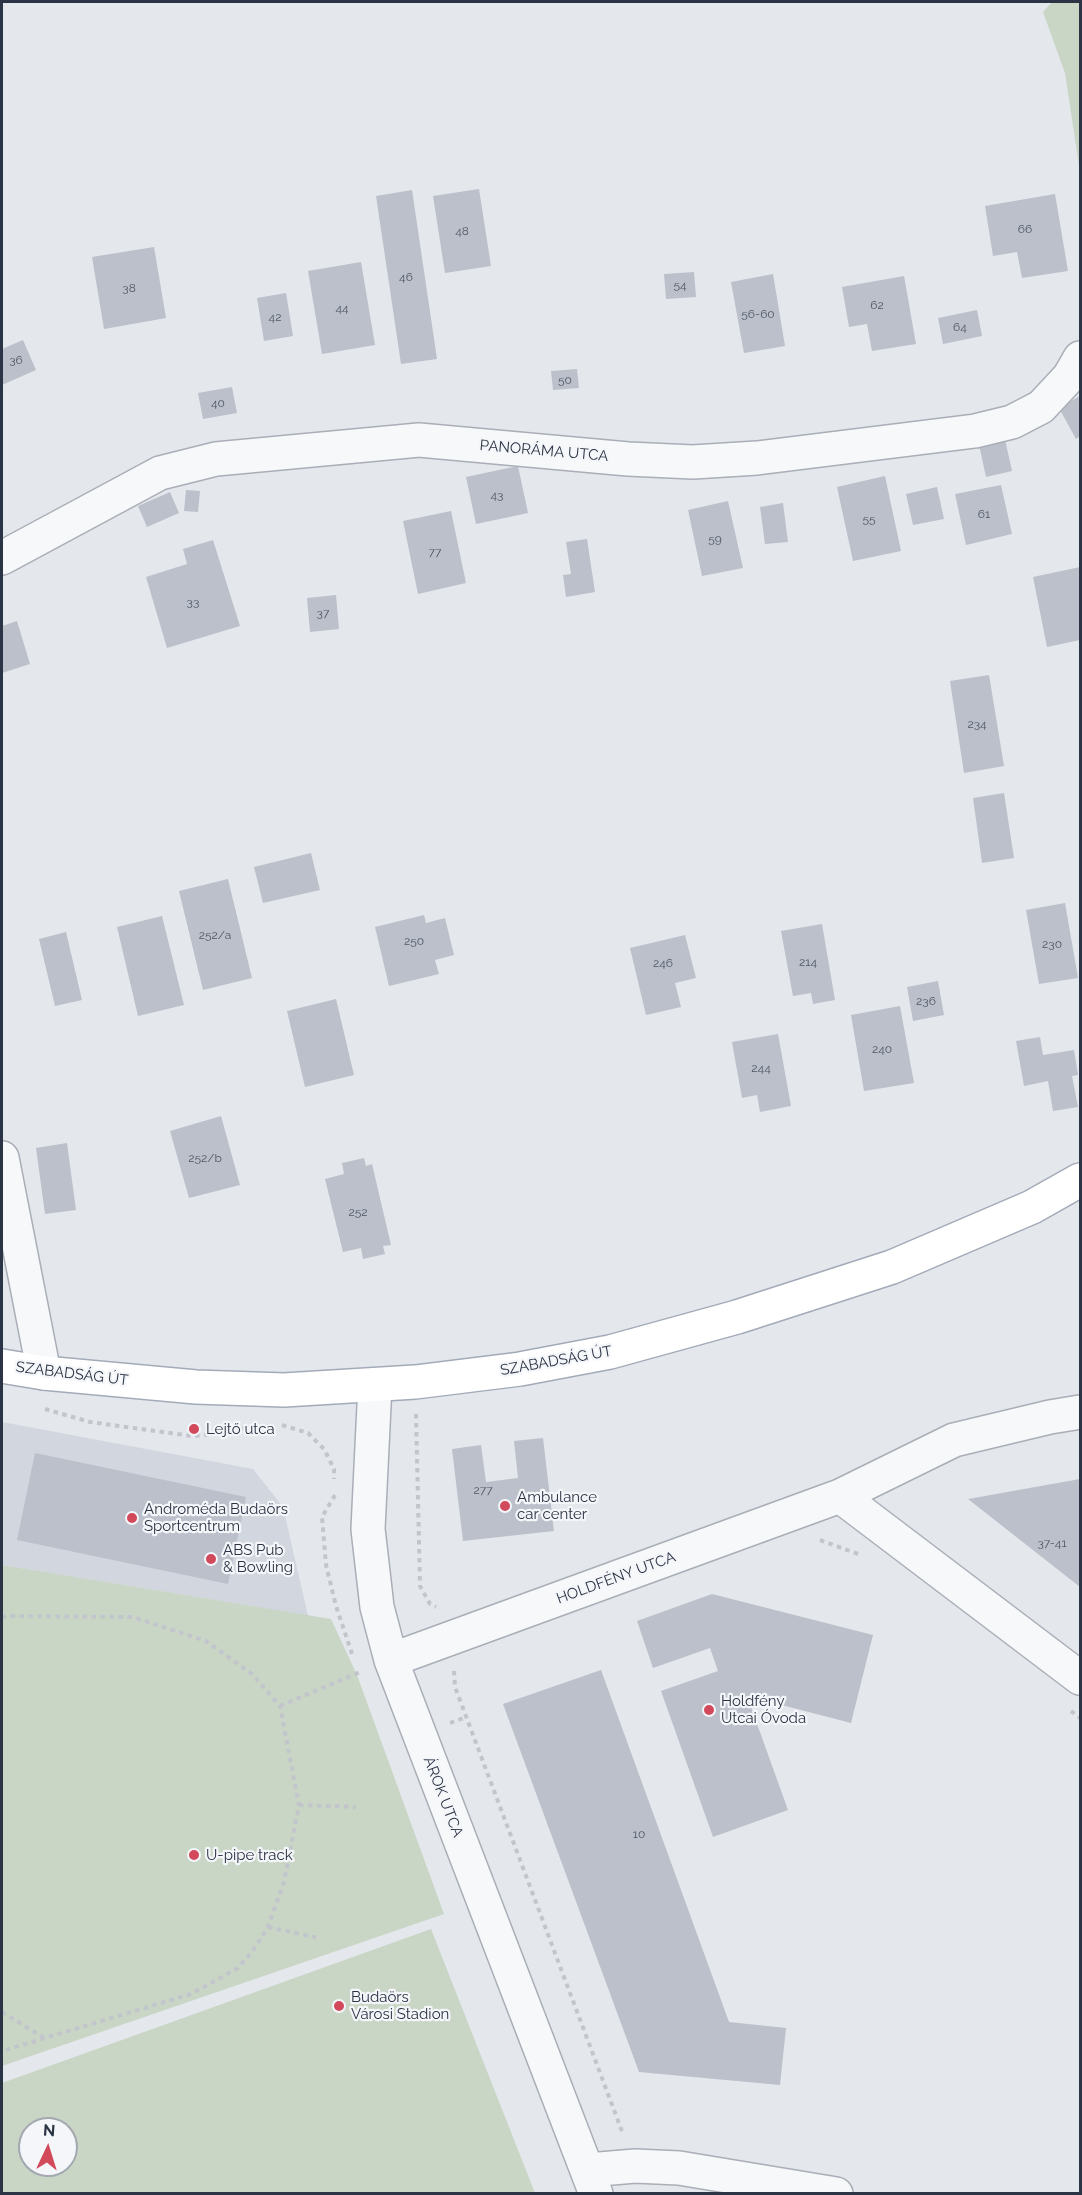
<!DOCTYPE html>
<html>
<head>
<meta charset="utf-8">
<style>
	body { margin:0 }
	#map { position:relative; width:1082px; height:2195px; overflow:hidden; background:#e4e7ec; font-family:Raleway,sans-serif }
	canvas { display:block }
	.frame { position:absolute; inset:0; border:3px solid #2b3445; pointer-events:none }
	.north { position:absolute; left:18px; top:2117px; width:60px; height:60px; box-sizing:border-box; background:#f4f6f9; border:2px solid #a4a8b1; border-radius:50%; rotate:4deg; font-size:16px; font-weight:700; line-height:24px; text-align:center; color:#2b3445 }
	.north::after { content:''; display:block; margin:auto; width:21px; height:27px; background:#d1495b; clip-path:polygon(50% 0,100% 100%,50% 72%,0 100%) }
</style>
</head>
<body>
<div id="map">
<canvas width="1082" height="2195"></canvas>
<div class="frame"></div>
<div class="north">N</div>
</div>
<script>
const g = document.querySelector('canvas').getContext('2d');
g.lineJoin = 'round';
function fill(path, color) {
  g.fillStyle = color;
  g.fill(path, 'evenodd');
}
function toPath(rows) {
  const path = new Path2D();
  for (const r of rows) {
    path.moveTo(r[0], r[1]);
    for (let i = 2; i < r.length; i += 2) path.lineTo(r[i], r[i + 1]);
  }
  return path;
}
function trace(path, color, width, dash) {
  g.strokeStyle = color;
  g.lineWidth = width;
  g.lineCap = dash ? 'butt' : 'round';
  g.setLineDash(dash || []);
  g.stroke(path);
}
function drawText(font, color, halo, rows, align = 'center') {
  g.font = font + ' Raleway,sans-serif';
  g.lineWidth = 4.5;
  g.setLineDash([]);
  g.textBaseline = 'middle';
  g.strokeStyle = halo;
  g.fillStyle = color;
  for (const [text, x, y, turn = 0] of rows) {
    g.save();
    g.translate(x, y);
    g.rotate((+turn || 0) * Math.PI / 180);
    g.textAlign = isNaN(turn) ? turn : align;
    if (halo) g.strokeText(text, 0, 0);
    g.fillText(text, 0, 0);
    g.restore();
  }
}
fill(toPath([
	[2,1422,253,1469,283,1507,308,1616,2,1565]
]), '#d2d6de');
fill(toPath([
	[1052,2,1080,2,1080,172,1065,73,1043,12],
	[2,1565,331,1619,357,1675,444,1914,2,2066],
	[431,1929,535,2193,2,2193,2,2083],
	[30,2129,66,2129,66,2165,30,2165]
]), '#c9d6c5');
fill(toPath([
	[479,189,491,266,445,273,433,196],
	[412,190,437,359,401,364,376,196],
	[1055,194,1068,271,1022,278,1017,252,993,256,985,206],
	[154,247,166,318,104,329,92,257],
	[361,262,375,345,322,354,308,271],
	[694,272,696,297,666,299,664,274],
	[773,274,785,346,744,353,731,282],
	[904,276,916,344,872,351,867,324,849,327,842,287],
	[286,293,293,336,264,341,257,298],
	[977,310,982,336,943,344,938,318],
	[23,340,36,370,2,385,2,349],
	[577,369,579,388,553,390,551,371],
	[232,387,237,413,203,419,198,393],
	[1080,396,1080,436,1076,439,1059,408],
	[1004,435,1012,471,986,477,978,440],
	[518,466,528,513,476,524,466,477],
	[885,476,901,551,853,561,837,487],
	[1001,485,1012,534,966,545,955,494],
	[937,487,944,519,913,525,906,494],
	[186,490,200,491,198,512,184,511],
	[170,492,179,513,147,527,138,506],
	[728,501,743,568,702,576,688,510],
	[783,503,788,542,765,544,760,507],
	[451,511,466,583,418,594,403,521],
	[587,539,595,592,566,597,563,575,571,574,566,542],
	[213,540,240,626,167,648,146,577,187,564,183,549],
	[1080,567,1080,640,1047,647,1033,577],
	[336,595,339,629,310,632,307,598],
	[17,621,30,664,2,673,2,626],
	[989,675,1004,766,964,773,950,681],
	[1004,793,1014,858,982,863,973,798],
	[311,853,320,890,263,903,254,867],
	[228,879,252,978,203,990,179,891],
	[1065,903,1078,978,1039,984,1026,910],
	[424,915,426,923,445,918,454,955,435,960,439,974,389,986,375,927],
	[162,916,184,1005,138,1016,117,927],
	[822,924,835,1000,813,1004,811,993,793,996,781,931],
	[66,932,82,1000,55,1006,39,939],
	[685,935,696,978,675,983,681,1007,646,1015,630,948],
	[938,981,944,1015,913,1021,907,987],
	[336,999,354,1075,305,1087,287,1011],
	[900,1006,914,1083,864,1091,851,1015],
	[778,1034,791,1106,760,1112,757,1095,742,1098,732,1042],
	[1040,1037,1043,1055,1074,1050,1078,1075,1072,1076,1078,1107,1053,1111,1048,1081,1024,1086,1016,1041],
	[221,1116,240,1185,189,1198,170,1131],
	[67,1143,76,1210,45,1214,36,1148],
	[364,1158,366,1166,372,1164,391,1245,383,1246,385,1254,363,1259,361,1248,343,1252,325,1179,344,1174,342,1163],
	[543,1438,554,1531,463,1541,452,1449,481,1445,486,1482,518,1478,514,1441],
	[35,1453,246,1497,228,1584,17,1540],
	[1080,1479,1080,1587,968,1499],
	[712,1594,873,1635,851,1723,747,1696,788,1810,713,1837,661,1691,718,1671,710,1648,653,1668,637,1621],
	[601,1670,729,2022,786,2028,780,2085,639,2072,503,1704]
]), '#bbc0ca');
const street = toPath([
	[2,558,160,473,216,459,419,440,628,459,693,462,757,458,975,431,1012,422,1041,407,1069,377,1080,358],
	[2,1158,44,1373],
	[375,1385,368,1529,377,1607,391,1660,596,2194],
	[840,1496,1080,1678],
	[391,1660,840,1496,954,1440,1050,1417,1080,1412],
	[588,2170,635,2166,679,2168,836,2194]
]);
const primary = toPath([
	[2,1366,44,1373,196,1387,284,1390,415,1382,520,1369,610,1352,737,1317,892,1267,1032,1207,1080,1180]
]);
trace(street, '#a9aeb7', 36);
trace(primary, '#a3abb8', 36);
trace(toPath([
	[45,1409,90,1422,192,1436,216,1434,250,1427,271,1426],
	[416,1414,420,1586,430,1604,436,1607],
	[282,1425,308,1433,324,1449,334,1469,334,1479],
	[335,1495,322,1517,326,1565,336,1606,352,1654],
	[820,1540,858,1554],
	[2,1618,6,1616,133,1617,206,1641,252,1674,280,1706,299,1805,284,1882,268,1927,254,1949,238,1968,191,1994,2,2051],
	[454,1671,455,1687,623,2134],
	[280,1706,360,1672],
	[1071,1711,1080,1718],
	[450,1723,466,1717],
	[299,1805,356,1807],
	[268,1927,318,1938],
	[2,2012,44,2038]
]), '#c2c5cb', 4, [4.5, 4.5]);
trace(street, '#f7f8fa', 33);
trace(primary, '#fff', 33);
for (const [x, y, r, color] of [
	[194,1429,6,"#d1495b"],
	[505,1506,6,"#d1495b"],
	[132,1518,6,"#d1495b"],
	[211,1559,6,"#d1495b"],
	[709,1710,6,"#d1495b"],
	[194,1855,6,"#d1495b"],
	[339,2006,6,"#d1495b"]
]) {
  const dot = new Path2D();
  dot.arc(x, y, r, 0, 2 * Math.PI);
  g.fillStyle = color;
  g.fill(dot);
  trace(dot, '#f4f6f9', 2);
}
drawText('12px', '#4f5766', null, [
	["66",1025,229],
	["48",462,231],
	["46",406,277],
	["54",680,285],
	["38",129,288],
	["62",877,305],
	["44",342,308],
	["56-60",758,314],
	["42",275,317],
	["64",960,327],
	["36",16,360],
	["50",565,380],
	["40",218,403],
	["43",497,495],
	["61",984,514],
	["55",869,519],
	["59",715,539],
	["77",435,552],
	["33",193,602],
	["37",323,613],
	["234",977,724],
	["252/a",215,935],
	["250",414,941],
	["230",1052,944],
	["214",808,962],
	["246",663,963],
	["236",926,1001],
	["240",882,1049],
	["244",761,1068],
	["252/b",205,1158],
	["252",358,1212],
	["277",483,1490],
	["37-41",1052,1543],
	["10",639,1834]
]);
drawText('15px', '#2b3445', '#f4f6f9', [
	["PANORÁMA UTCA",544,451,5],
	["SZABADSÁG ÚT",556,1361,-10],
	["SZABADSÁG ÚT",72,1374,7],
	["HOLDFÉNY UTCA",616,1578,-20],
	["ÁROK UTCA",443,1797,69]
]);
drawText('15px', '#2b3445', '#f4f6f9', [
	["Lejtő utca",206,1429],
	["Ambulance",517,1497],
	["car center",517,1514],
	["Androméda Budaörs",144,1509],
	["Sportcentrum",144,1526],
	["ABS Pub",223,1550],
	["& Bowling",223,1567],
	["Holdfény",721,1701],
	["Utcai Óvoda",721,1718],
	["U-pipe track",206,1855],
	["Budaörs",351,1997],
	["Városi Stadion",351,2014]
], 'left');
</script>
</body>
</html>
